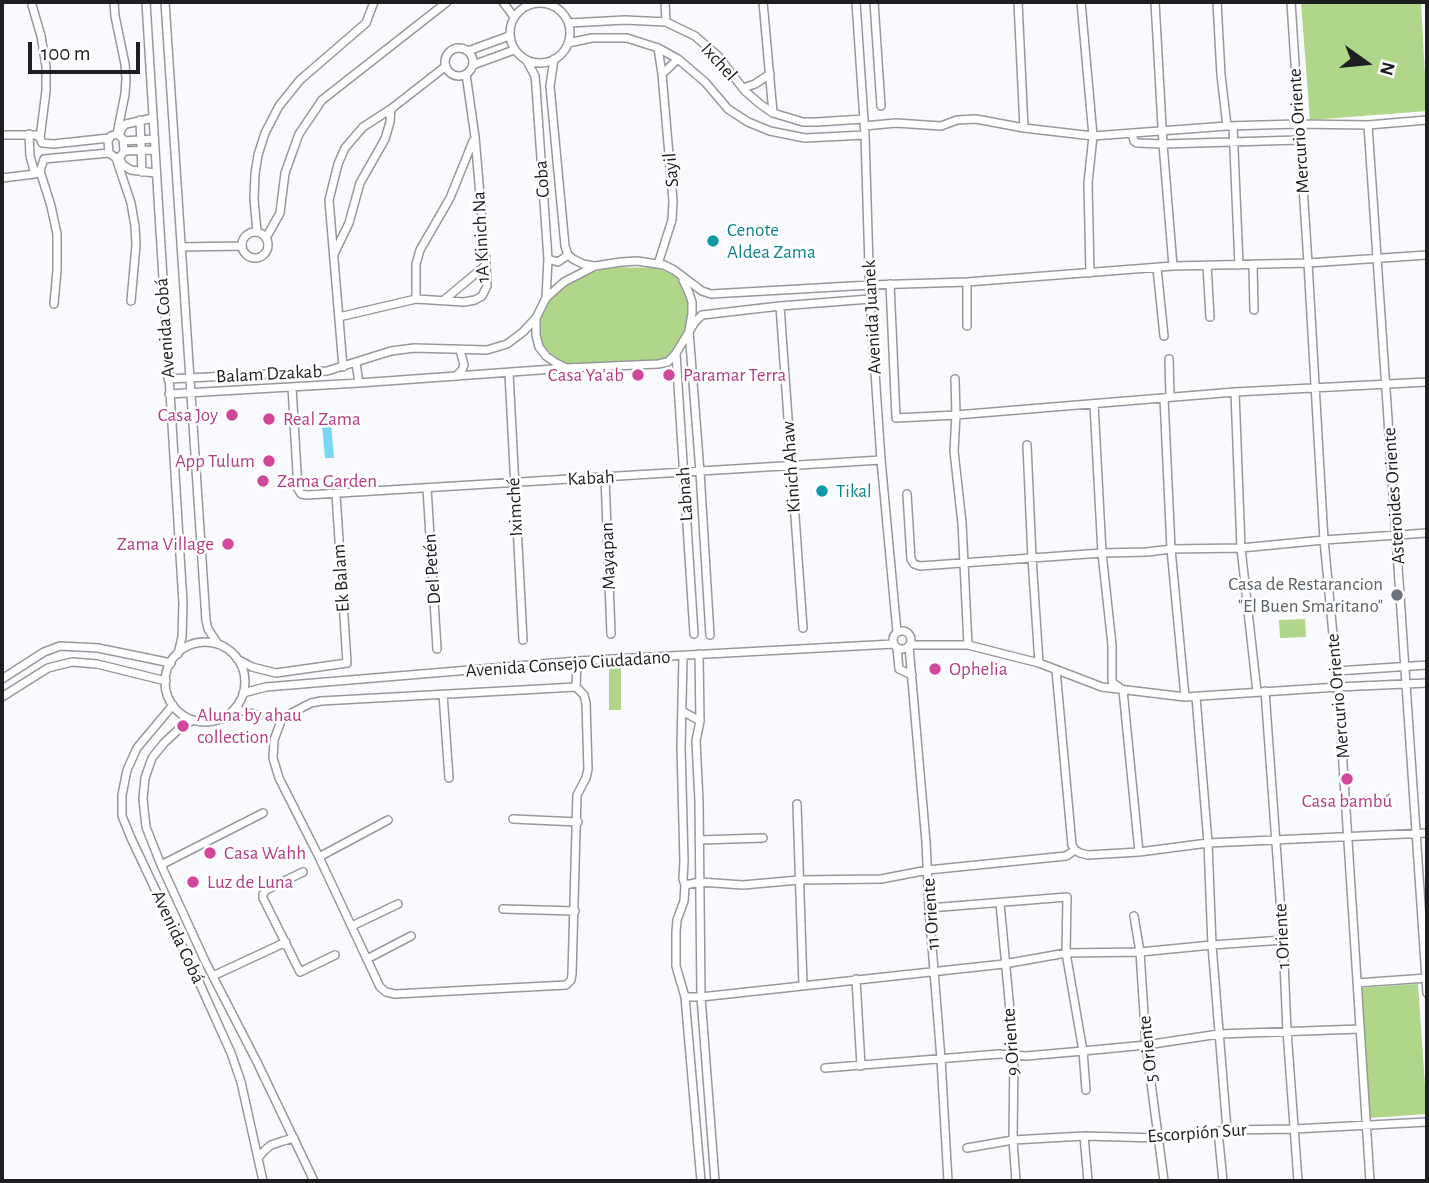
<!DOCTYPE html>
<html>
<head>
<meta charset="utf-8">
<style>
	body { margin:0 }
	#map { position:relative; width:1429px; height:1183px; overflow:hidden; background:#f8fafe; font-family:"Alegreya Sans",sans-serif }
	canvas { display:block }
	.frame { position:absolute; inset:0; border:4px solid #1d1e20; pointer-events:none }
	.north { position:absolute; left:1331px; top:28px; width:70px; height:70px; -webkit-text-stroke:5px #fff; paint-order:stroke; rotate:105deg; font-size:19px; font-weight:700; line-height:28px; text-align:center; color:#1d1e20 }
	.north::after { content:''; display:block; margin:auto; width:24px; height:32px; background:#1d1e20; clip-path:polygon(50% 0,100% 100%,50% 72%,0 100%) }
	.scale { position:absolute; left:28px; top:42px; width:112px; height:32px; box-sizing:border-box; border:4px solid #1d1e20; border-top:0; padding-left:9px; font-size:21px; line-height:24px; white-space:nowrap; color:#1d1e20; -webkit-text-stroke:5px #fff; paint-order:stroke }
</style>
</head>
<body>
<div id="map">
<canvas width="1429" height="1183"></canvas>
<div class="frame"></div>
<div class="north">N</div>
<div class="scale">100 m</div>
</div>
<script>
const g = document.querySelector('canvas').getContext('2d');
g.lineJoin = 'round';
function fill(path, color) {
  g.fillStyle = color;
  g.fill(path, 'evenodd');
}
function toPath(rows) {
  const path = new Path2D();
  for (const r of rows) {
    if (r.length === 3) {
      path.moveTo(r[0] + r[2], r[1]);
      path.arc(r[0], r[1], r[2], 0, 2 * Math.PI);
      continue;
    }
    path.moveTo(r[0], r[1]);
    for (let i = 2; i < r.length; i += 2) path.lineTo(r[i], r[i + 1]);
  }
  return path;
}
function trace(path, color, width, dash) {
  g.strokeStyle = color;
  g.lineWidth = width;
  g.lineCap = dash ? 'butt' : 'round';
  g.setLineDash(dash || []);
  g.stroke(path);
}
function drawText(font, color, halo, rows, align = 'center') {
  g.font = font + ' "Alegreya Sans",sans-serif';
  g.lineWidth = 5;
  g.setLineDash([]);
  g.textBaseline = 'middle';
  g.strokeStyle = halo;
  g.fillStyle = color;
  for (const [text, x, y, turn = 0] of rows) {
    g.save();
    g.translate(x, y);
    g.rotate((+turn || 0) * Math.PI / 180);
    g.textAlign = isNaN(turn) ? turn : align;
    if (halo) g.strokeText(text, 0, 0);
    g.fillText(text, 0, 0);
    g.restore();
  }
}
fill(toPath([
	[1301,2,1421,2,1427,111,1310,120],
	[612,267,658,268,676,276,686,295,689,317,687,331,678,346,666,360,567,366,541,346,538,320,549,299,567,285,582,275],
	[1305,619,1306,637,1280,638,1279,620],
	[609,661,621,661,621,710,609,710],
	[1418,984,1427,1114,1369,1118,1360,988]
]), '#afd689');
fill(toPath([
	[330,412,334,458,325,458,321,413]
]), '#77d7f6');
trace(toPath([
	[257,715,271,718]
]), '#d7d9dd', 7, [7, 3.5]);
const minor = toPath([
	[114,2,115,16,125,64,126,79,125,94,117,134,111,136,108,141,109,153,116,158,121,156,124,151,123,139,117,134],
	[146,2,183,603,182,637,178,654],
	[165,2,206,620,208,629,218,644],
	[503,2,514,17],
	[665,2,666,22],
	[763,2,773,113],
	[856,2,865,135,870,299,881,460,897,632],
	[874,2,881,106],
	[1018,2,1024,128],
	[1081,2,1093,136,1088,183,1090,273],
	[1217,2,1221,75,1227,126],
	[1291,2,1308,263,1324,540,1338,687,1370,1181],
	[540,33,30],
	[32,5,41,36,46,66,46,91,40,138],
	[569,23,625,20,666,22,695,36,718,56,745,91,760,104,773,113,803,122,817,122,863,119],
	[568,43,592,38,627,38,658,48,678,59,705,82,728,109,748,122,770,131,805,138,865,135],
	[459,62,14],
	[468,51,509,36],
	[554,59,550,86,565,246,568,255,573,259,583,264,594,266],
	[527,61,535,76,536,87,548,259,546,298],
	[473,65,514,50],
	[662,74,678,59],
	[743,88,755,84,770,74],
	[140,120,142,172],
	[1368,125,1427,993],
	[864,126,896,123,941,126,957,120,976,119,1024,128,1093,136,1227,126,1298,124,1368,125,1427,120],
	[1233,126,1239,265],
	[1132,133,1134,141,1137,143,1163,144,1155,2],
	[29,134,30,156,35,174],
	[2,135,36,135,40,138,42,143,54,144,109,138],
	[119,135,122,128,126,124,153,118],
	[124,141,154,139],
	[124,151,155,150],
	[116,158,131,203,135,226,136,245,131,301],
	[119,158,123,165,131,170,155,173],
	[40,171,51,206,57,234,57,270,54,304],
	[2,178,35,174,40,171,44,159,109,153],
	[257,232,254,199,255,174,258,155,265,133,279,106,300,80,366,23,374,2],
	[255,245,13],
	[266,238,280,213,285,173,299,134,322,100,447,2],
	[181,247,242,246],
	[334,254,349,223,360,183,385,139,390,122,391,109],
	[548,259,558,262,568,255],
	[658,264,672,220,673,201,662,74,658,48],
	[1253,264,1254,310],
	[1207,265,1210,317],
	[1173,266,1163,144,1299,140],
	[1157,268,1164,336],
	[683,280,689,293,692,302,692,313,689,331,700,472,710,635],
	[890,284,896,418,956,415,1235,392,1427,382],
	[416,299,416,264,420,250,450,198,473,141],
	[444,300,486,265],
	[780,306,803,628],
	[339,317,416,299,464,302,475,300,482,296,487,286,486,265,475,137,466,74],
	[536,318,536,335,539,347,546,356,556,363,566,368],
	[967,326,967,282,1173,266,1308,263,1427,255],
	[676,353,694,634],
	[1169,359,1170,397],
	[356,363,359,383],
	[343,367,329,200,338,164,345,148,363,127,391,109,446,66],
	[509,373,523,640],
	[456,376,462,370,464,365,460,350],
	[168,379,327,371,391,351,414,348,487,350,507,344,523,332,536,318,546,298,564,282,595,266,621,262,637,261,664,265,674,270,702,291,711,294,870,285,967,282],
	[955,379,956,415,954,451,962,523,968,645],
	[292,387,298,489,301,494,307,495,881,460],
	[1235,392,1241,548,1257,692],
	[169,394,359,383,567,368,658,364,668,362,676,353,695,322,702,315,780,306,870,299],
	[1164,398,1171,549,1185,697],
	[1094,404,1102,553,1112,645,1112,682,1123,690,1139,852],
	[1027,445,1032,558,1039,663],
	[605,477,611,634],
	[427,488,437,649],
	[907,494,911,559,914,564,920,566,1102,553,1147,552,1171,549,1241,548,1324,540,1427,533],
	[902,640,9],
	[205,682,40],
	[910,645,968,645,1039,663,1102,687,1185,697,1338,687,1427,683],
	[909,646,926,842,929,908,941,1059,948,1181],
	[897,648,899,669,912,675],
	[699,654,700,721,696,741,699,801,701,997,715,1181],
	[683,657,681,747,684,861,683,879,685,885,684,901,677,920,676,932,676,966,685,997,701,997,1004,964,1066,953,1140,952,1212,945,1283,940],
	[237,659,252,667,276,673,347,663,336,494],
	[1056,670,1072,845,1075,850,1080,853,1088,855,1139,852,1208,843,1427,833],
	[1337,671,1427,665],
	[2,679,44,652,60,646,98,648,171,663],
	[1265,691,1283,940,1287,1031,1298,1181],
	[243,693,266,687,577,661,893,644],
	[443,694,449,778],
	[2,697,48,668,72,662,97,664,166,681],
	[1196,697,1208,843,1212,945,1227,1130],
	[173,705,137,748,127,770,122,795,122,816,131,838,199,982,231,1053,241,1082,263,1181],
	[235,709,257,715],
	[682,711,700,721],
	[271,718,282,718,311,703,321,701,576,687],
	[282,718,274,740,273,758,279,778,319,857,380,987,386,992,395,994,566,985,571,980,572,974,577,795,586,778,588,769,586,703,584,695,576,687,577,661],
	[193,720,179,729,164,743,152,758,145,778,143,799,146,827,161,865,205,961,257,1062,314,1181],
	[797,804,803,985],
	[513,819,578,822],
	[699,840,763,838],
	[319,857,388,820],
	[161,865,263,813],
	[303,872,266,890,263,894,263,898,300,972,335,955],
	[685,885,700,882,743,885,799,880,881,879,928,870,1066,856,1075,850],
	[1000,903,1014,1054,1013,1140,1016,1181],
	[929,908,1067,897,1066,953,1083,1051,1086,1090],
	[503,909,575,911],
	[1134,916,1140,952,1146,1045,1164,1181],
	[352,926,398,904],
	[367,959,411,936],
	[213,976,286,942],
	[856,979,861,1066],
	[1357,983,1427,978],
	[685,997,701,1181],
	[825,1068,999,1054,1026,1056,1083,1051,1146,1045,1219,1034,1360,1029],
	[1218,1131,1223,1181],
	[1084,1136,1088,1181],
	[967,1148,1013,1140,1084,1136,1158,1138,1227,1130,1294,1129,1427,1122],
	[258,1158,265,1150,271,1145,283,1141,294,1138]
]);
trace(minor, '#96989d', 10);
trace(minor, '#fff', 7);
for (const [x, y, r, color] of [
	[713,241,7,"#0f9aa8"],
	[638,375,7,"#d1479c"],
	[669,375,7,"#d1479c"],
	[232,415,7,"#d1479c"],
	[269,419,7,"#d1479c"],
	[269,461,7,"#d1479c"],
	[263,481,7,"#d1479c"],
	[822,491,7,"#0f9aa8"],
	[228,544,7,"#d1479c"],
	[1397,595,7,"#6b7280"],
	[935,669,7,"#d1479c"],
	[183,726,7,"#d1479c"],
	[1347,779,7,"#d1479c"],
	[210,853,7,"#d1479c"],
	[193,882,7,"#d1479c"]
]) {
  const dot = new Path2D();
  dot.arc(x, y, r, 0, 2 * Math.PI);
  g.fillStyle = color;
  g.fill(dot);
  trace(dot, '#fff', 2.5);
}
drawText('19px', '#1d1e20', '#fff', [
	["Ixchel",719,62,48],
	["Mercurio Oriente",1299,131,-94],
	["Sayil",671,170,-95],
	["Coba",542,179,-94],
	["1A Kinich Na",481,237,-93],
	["Avenida Juanek",872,317,-93],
	["Avenida Cobá",165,328,-94],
	["Balam Dzakab",269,374,-3],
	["Kinich Ahaw",791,467,-94],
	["Kabah",591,478,-3],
	["Labnah",685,494,-94],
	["Asteroides Oriente",1394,496,-94],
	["Iximché",515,507,-93],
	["Mayapan",608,556,-92],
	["Del Petén",432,569,-94],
	["Ek Balam",341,578,-94],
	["Avenida Consejo Ciudadano",568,664,-4],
	["Mercurio Oriente",1338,696,-95],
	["11 Oriente",931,914,-94],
	["1 Oriente",1282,936,-93],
	["Avenida Cobá",178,937,65],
	["9 Oriente",1011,1042,-94],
	["5 Oriente",1148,1049,-96],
	["Escorpión Sur",1197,1133,-4]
]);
drawText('19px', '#0d838f', '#fff', [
	["Cenote",727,230],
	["Aldea Zama",727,252],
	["Tikal",836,491]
], 'left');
drawText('19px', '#b23c85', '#fff', [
	["Casa Ya'ab",624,375,"right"],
	["Paramar Terra",683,375],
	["Casa Joy",218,415,"right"],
	["Real Zama",283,419],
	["App Tulum",255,461,"right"],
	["Zama Garden",277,481],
	["Zama Village",214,544,"right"],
	["Ophelia",949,669],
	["Aluna by ahau",197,715],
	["collection",197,737],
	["Casa bambú",1347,801,"center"],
	["Casa Wahh",224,853],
	["Luz de Luna",207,882]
], 'left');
drawText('19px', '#5b616d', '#fff', [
	["Casa de Restarancion",1383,584],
	["\"El Buen Smaritano\"",1383,606]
], 'right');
</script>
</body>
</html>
